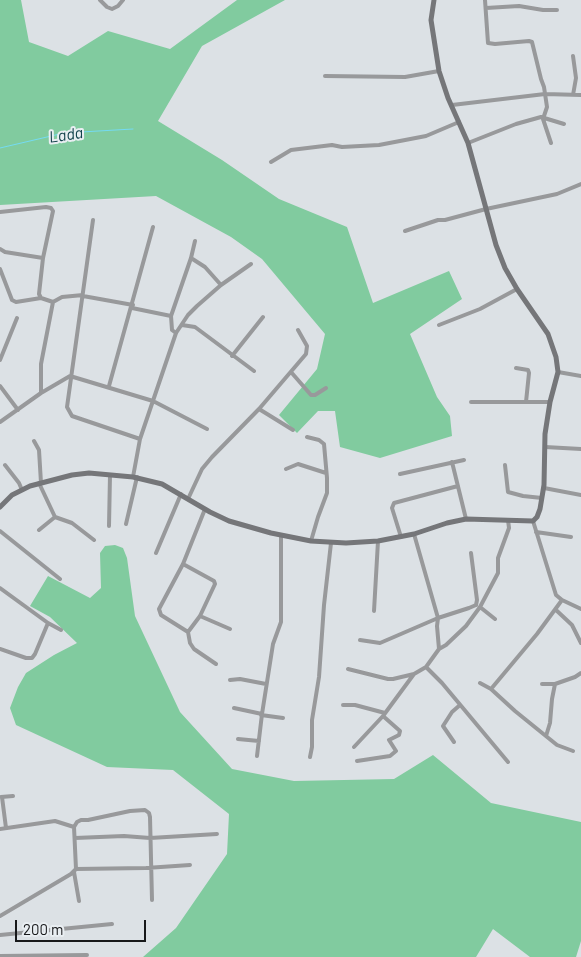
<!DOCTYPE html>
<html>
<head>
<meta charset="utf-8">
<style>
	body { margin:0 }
	#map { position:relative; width:581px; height:957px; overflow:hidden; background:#dce1e5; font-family:Barlow,sans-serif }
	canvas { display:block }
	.scale { position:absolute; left:15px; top:920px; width:131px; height:22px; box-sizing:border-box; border:2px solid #17181a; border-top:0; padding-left:6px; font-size:15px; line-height:18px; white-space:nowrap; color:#17181a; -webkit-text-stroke:4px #e9eef2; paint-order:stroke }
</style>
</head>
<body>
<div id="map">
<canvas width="581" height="957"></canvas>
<div class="scale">200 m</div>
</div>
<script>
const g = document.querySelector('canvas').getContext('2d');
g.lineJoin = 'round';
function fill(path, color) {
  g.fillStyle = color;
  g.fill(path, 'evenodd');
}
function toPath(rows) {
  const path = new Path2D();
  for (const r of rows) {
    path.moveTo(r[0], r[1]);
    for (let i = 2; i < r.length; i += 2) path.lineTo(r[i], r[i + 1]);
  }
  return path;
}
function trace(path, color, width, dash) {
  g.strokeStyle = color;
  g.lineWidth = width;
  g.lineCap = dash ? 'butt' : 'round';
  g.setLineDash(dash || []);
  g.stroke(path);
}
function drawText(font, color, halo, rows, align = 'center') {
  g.font = font + ' Barlow,sans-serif';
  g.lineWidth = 4;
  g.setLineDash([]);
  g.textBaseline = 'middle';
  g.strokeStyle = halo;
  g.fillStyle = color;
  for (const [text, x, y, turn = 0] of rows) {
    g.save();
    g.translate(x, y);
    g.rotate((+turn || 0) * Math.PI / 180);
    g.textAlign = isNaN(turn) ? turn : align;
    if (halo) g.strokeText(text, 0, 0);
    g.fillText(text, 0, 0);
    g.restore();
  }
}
fill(toPath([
	[0,0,21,0,29,42,68,56,108,31,170,49,237,0,285,0,202,46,158,121,222,160,279,199,347,227,373,303,449,271,462,299,410,334,437,397,450,416,452,436,380,458,340,447,335,411,318,411,297,433,279,415,317,369,325,334,262,259,231,237,156,196,0,205],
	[115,545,123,548,127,558,135,616,180,712,232,769,294,781,394,779,433,755,491,803,581,822,581,941,576,957,530,957,493,929,476,957,143,957,176,928,227,854,229,814,173,770,107,767,16,725,10,708,18,687,26,673,54,655,77,643,50,617,30,606,48,576,90,598,101,588,100,553,105,546]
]), '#81cb9f');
trace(toPath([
	[0,148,64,133,133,129]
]), '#74dbf2', 1);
trace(toPath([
	[100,0,107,7,112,9,118,6,123,0],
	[485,0,488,43,495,44,529,41,532,42,541,79,544,87,547,107,543,119,551,143],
	[486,8,519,6,543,10,557,10],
	[573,56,576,78,573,95],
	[325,76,405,77,439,71],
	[452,105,545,94,581,95],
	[468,143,516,124,541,117,564,124],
	[271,162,291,150,332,145,342,147,379,145,426,136,459,122],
	[0,212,46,207,51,208,53,211,43,258,39,294,41,298,53,302,62,297,83,295],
	[93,220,67,407,72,416,140,439],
	[405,231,438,220,445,220,486,209,557,194,581,184],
	[0,249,5,252,43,258],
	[191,258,205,267,221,285],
	[0,269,12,300,16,302,41,298],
	[83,296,133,305],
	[132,308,171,316],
	[182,325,195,327,254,371],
	[439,325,480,309,517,289],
	[176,333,172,330,171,316,191,258,195,241],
	[232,356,263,317],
	[0,360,17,318],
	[516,368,528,370,529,373,526,402],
	[291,372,311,395,315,395,326,388],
	[558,372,581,376],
	[0,386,18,410],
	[109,386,153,227],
	[41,393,41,364,53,302],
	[471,402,550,402],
	[259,409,293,430],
	[0,422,41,393,70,376,153,401,207,429],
	[307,437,319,440,324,444,327,478,327,493,318,517,311,541],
	[34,441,39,450,41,483],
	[545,447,581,449],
	[452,462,466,519],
	[5,465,19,483,22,490],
	[505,465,508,492,523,496,542,498],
	[286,469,298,464,326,473],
	[400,474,464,460],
	[133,477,140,439,176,333,188,315,197,306,221,285,251,264],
	[39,483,55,517,72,523,94,540],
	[544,488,581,495],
	[188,499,202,469,212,457,259,409,306,354,307,346,298,330],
	[533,521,556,595,562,600,581,609],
	[126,524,137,477],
	[109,526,110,475],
	[39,530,55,517],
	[0,531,60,579],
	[536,532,571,537],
	[401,537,392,508,394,503,458,486],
	[156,553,181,494],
	[471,553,477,600,476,605],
	[183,564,214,581,215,584,200,616,188,632],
	[0,588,48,623,61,630],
	[480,607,495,619],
	[556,610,572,625,581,643],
	[374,611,378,541],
	[200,616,230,629],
	[188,632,161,615,159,609,183,564,205,509],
	[188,632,190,643,194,649,216,664],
	[360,640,380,643,438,618,469,608,476,605],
	[0,649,26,658,32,658,35,654,48,623],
	[439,649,446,645,466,626,480,607,498,573,498,558,509,528,508,520],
	[426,667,442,683,508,762],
	[348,669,388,679,393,679,414,674,426,667,439,649,437,626,438,618,414,534],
	[230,680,240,679,266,684],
	[480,683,491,689,515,711,557,745,573,751],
	[542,684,555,684,575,677,581,673],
	[491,689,537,634,562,600],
	[343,705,355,705,385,713],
	[234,708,262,714],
	[261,715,283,718],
	[546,736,550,723,552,699,555,684],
	[238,739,259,741],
	[454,742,443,726,452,712,460,705],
	[354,747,383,716,414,674],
	[257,756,262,714,273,644,281,622,281,535],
	[310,757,312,747,312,720,319,677,324,605,331,543],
	[357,761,390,756,396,751,389,740,399,735,400,731,383,716],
	[1,797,13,796],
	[2,797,6,828],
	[0,829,55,821,74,827],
	[75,838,124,836,150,838,217,834],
	[76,869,74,827,77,822,81,820,88,820,130,811,145,810,149,813,150,817,152,900],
	[74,872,79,901],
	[0,916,71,874,76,869,146,868,190,865],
	[0,935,112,924],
	[0,956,87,955]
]), '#98999b', 4);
trace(toPath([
	[0,507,12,495,30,486,72,475,89,473,133,477,162,484,210,512,229,521,271,533,311,541,346,543,378,541,414,534,447,523,466,519,533,521,537,517,540,509,544,485,545,434,550,402,558,372,556,357,548,334,517,289,505,268,496,245,468,143,448,98,439,71,431,20,434,0]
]), '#757679', 5);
drawText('italic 16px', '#12414b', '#e9eef2', [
	["Lada",66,135,-8]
]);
</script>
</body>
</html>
